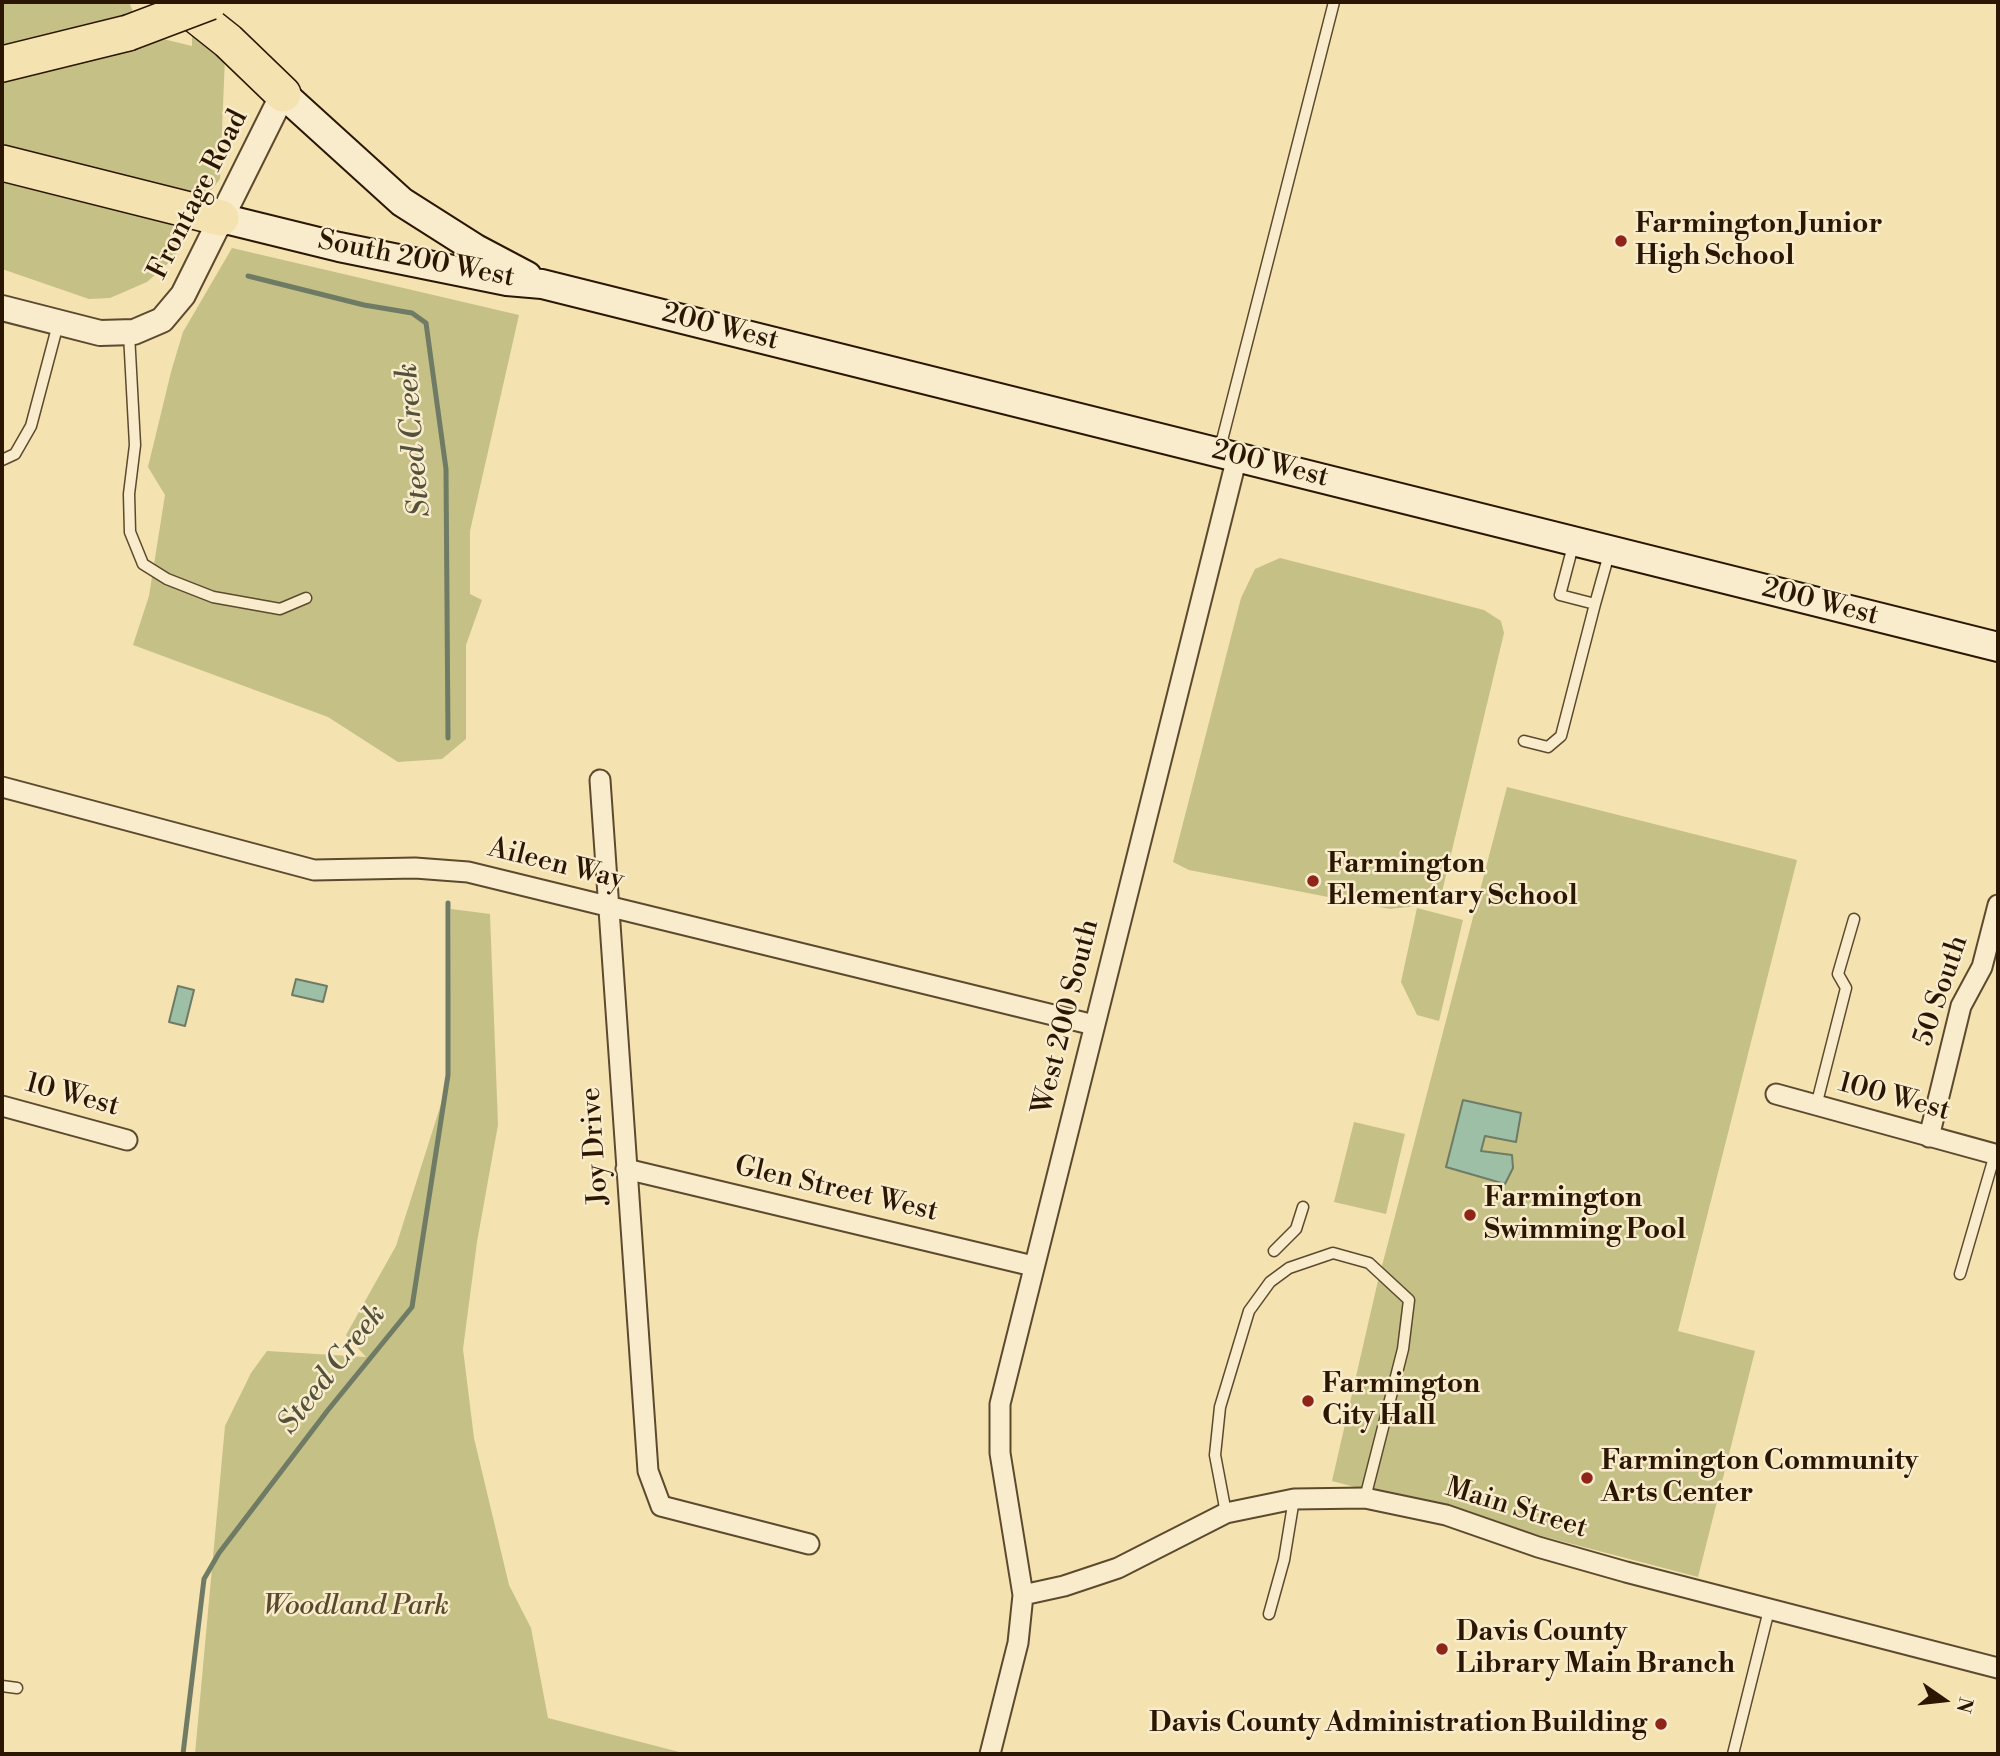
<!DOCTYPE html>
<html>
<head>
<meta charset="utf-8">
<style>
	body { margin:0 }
	#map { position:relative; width:2000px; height:1756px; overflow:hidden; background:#f4e2b1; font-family:"Libre Bodoni",serif }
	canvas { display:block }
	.frame { position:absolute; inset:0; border:4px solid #2b1602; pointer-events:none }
	.north { position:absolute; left:1909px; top:1665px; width:70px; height:70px; -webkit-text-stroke:5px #f8eccc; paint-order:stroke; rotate:104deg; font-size:19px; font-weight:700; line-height:28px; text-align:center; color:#2b1602 }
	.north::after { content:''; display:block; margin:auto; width:24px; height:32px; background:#2b1602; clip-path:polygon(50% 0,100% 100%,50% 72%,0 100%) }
</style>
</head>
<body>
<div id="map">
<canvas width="2000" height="1756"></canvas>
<div class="frame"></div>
<div class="north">N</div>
</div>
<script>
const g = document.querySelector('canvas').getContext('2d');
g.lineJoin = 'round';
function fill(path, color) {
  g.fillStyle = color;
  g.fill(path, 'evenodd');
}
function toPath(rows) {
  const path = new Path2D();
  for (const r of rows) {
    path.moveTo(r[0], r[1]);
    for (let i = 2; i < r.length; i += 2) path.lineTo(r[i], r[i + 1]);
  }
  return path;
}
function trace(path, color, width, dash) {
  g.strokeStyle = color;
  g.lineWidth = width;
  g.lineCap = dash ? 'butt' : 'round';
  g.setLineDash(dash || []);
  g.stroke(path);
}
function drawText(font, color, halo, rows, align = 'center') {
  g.font = font + ' "Libre Bodoni",serif';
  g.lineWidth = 5;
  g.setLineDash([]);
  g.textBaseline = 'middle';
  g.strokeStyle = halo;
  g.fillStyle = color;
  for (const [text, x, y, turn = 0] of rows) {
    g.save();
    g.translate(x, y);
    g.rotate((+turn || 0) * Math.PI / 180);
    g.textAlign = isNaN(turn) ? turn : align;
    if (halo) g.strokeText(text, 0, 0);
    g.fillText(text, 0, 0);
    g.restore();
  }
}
fill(toPath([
	[2,2,129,2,136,19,2,47],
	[192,29,225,57,220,179,209,193,202,194,2,148,2,78,91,61,155,37,192,46],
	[2,172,168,220,177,233,180,245,173,259,147,282,110,298,89,299,2,269],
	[232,248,519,315,470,531,470,594,482,600,466,645,466,739,442,759,398,762,328,717,133,645,149,596,165,495,148,467,171,372,183,332],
	[1280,558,1484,610,1501,621,1504,633,1441,896,1434,904,1390,909,1189,870,1173,862,1241,598,1255,569],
	[1507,787,1797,860,1678,1331,1755,1351,1698,1577,1332,1481,1377,1285],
	[1417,908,1463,920,1439,1021,1417,1015,1401,982],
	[451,909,490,914,498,1125,477,1242,463,1349,474,1438,509,1585,531,1628,548,1718,687,1754,195,1754,225,1426,251,1373,267,1351,366,1357,346,1335,396,1246,449,1079],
	[1354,1122,1405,1134,1386,1214,1334,1202]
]), '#c4c086');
const water = toPath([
	[296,979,327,986,323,1002,292,995,296,979],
	[178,986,194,990,185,1026,169,1022,178,986],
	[1463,1100,1521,1113,1516,1142,1485,1136,1481,1151,1512,1155,1513,1168,1505,1184,1446,1167,1463,1100]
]);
fill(water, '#9dbfa6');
trace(water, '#6f7b64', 2);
trace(toPath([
	[248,276,364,305,412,313,426,323,446,469,448,738],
	[183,1754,204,1579,219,1553,328,1410,412,1307,448,1075,448,903]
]), '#6f7b64', 5);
const service = toPath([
	[129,334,135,445,129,494,130,532,143,564,167,579,213,597,280,609,306,598],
	[1219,452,1334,2],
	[2,460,15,454,31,426,58,324],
	[1574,542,1560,595,1595,604,1609,554],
	[1524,741,1548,747,1561,736,1595,604],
	[1816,1106,1846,988,1838,974,1854,919],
	[1274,1251,1296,1229,1303,1207],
	[1960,1274,1995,1154],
	[1226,1513,1215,1455,1220,1407,1249,1311,1270,1282,1289,1268,1333,1253,1369,1263,1409,1300,1403,1349,1365,1498],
	[1269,1614,1284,1560,1294,1499],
	[2,1686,17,1688],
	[1733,1754,1769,1610]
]);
const minor = toPath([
	[600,780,648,1471,661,1506,809,1544],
	[2,787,314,870,415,868,468,872,1094,1025],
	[1776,1094,1998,1155],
	[2,1106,127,1140],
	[1929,1137,1961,1006,1982,967,1998,905],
	[626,1169,1033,1266],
	[1023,1595,1064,1586,1118,1568,1226,1513,1294,1499,1365,1498,1446,1515,1538,1547,1626,1572,1998,1668],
	[990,1754,1018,1643,1023,1595,1000,1453,1000,1404,1237,457]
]);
const tertiary = toPath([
	[2,308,100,333,134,332,162,320,183,295,283,94]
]);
const secondary = toPath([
	[283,94,402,202,476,249,527,276],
	[221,218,339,247,507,281,542,284,1998,647]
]);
const motorway = toPath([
	[179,2,228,41,283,94],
	[2,64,128,33],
	[2,163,221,218]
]);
trace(service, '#5d492e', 13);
trace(minor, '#5d492e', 23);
trace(tertiary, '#5d492e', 28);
trace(secondary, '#2b1602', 32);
trace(motorway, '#2b1602', 38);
trace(service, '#f8eccc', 10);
trace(minor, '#f8eccc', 19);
trace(tertiary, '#f8eccc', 24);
trace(secondary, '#f8eccc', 28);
trace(motorway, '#f4e2b1', 35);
const motorwayBridge = toPath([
	[128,33,210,2]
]);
trace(motorwayBridge, '#2b1602', 38, []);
trace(motorwayBridge, '#f4e2b1', 35);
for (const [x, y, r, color] of [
	[1621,241,7,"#8f2418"],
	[1313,881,7,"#8f2418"],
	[1470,1215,7,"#8f2418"],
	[1308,1401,7,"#8f2418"],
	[1587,1478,7,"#8f2418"],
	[1442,1649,7,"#8f2418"],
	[1661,1724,7,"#8f2418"]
]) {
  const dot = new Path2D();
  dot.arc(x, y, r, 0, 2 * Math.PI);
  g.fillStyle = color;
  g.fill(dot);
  trace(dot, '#f8eccc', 2.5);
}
drawText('28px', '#2b1602', '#f8eccc', [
	["Frontage Road",199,195,-63],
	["South 200 West",416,260,11],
	["200 West",720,328,14],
	["200 West",1270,465,14],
	["200 West",1820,603,14],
	["Aileen Way",556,865,14],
	["50 South",1942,991,-71],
	["West 200 South",1067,1017,-76],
	["10 West",72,1096,15],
	["100 West",1894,1098,15],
	["Joy Drive",596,1146,-94],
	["Glen Street West",836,1190,13],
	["Main Street",1516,1509,17]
]);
drawText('bold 28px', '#2b1602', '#f8eccc', [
	["Farmington Junior",1635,225],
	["High School",1635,257],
	["Farmington",1327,865],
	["Elementary School",1327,897],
	["Farmington",1484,1199],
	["Swimming Pool",1484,1231],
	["Farmington",1322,1385],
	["City Hall",1322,1417],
	["Farmington Community",1601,1462],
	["Arts Center",1601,1494],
	["Davis County",1456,1633],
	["Library Main Branch",1456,1665],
	["Davis County Administration Building",1647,1724,"right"]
], 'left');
drawText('italic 28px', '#59492a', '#f8eccc', [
	["Woodland Park",356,1607]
]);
drawText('italic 30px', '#53513b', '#f8eccc', [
	["Steed Creek",415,440,-95],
	["Steed Creek",333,1370,-52]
]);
</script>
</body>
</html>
